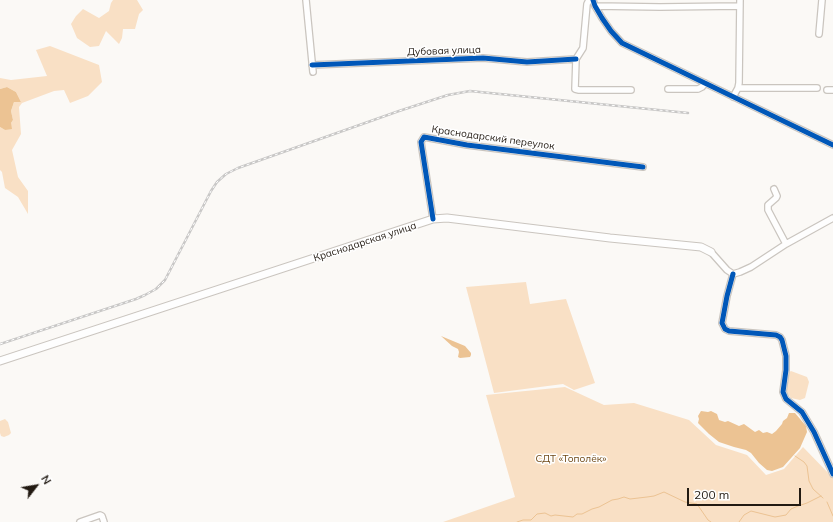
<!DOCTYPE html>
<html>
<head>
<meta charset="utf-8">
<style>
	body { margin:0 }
	#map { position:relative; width:833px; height:522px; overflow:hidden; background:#fbf9f6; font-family:Mulish,sans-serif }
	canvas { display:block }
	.north { position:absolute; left:16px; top:466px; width:40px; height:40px; -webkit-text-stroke:3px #fff; paint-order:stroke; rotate:59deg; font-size:11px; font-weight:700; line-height:16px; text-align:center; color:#221a12 }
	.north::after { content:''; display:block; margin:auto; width:14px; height:18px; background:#221a12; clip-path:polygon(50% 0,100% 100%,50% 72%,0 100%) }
	.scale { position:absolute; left:687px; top:488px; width:114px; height:18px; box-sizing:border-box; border:2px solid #221a12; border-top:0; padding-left:5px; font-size:12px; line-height:14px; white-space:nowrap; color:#221a12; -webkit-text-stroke:3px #fff; paint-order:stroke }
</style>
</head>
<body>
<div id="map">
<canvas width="833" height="522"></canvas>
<div class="north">N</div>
<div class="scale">200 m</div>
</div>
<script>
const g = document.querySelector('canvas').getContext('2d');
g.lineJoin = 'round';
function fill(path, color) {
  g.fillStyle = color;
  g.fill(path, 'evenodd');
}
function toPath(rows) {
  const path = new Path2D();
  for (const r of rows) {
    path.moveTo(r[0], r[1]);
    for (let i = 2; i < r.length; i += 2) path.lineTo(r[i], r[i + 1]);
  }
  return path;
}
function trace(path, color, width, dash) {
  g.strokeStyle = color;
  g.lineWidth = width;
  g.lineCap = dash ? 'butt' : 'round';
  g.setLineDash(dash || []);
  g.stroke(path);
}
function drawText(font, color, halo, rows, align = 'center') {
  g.font = font + ' Mulish,sans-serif';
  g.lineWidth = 3;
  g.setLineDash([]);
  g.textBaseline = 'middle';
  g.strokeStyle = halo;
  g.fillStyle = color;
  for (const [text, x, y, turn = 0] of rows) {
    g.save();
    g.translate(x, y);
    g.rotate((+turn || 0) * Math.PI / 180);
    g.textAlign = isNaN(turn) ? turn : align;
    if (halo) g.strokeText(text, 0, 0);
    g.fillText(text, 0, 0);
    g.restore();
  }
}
fill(toPath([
	[113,0,137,0,143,10,139,14,135,29,123,29,122,38,119,44,106,31,99,46,90,47,77,38,71,24,76,16,83,9,99,18,109,11,111,3],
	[50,46,99,65,102,82,88,96,70,103,64,90,54,91,22,103,19,107,21,134,12,150,18,177,28,191,28,214,18,197,5,188,2,172,0,170,0,127,5,130,11,123,13,120,11,111,14,102,21,102,16,92,7,87,0,89,0,78,11,80,47,76,36,50],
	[526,282,530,304,566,299,595,383,574,390,563,384,494,393,466,287],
	[791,371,807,377,809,382,805,398,800,400,791,398,786,391,788,373],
	[565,387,604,405,634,403,689,420,716,445,747,455,766,475,784,469,803,447,833,478,833,522,443,522,515,497,486,395],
	[5,419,8,422,11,433,9,435,4,437,1,436,0,433,0,421]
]), '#f9e0c5');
fill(toPath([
	[7,87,16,92,21,102,14,102,11,111,13,120,11,123,12,129,5,130,0,127,0,89],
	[441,336,465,346,471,353,471,355,470,357,460,358,458,357,459,352,458,349,452,346],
	[701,411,708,412,711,411,717,414,719,420,725,422,728,421,739,426,744,424,755,432,759,430,763,433,767,432,772,434,776,431,782,424,783,421,787,418,789,413,795,413,806,426,807,432,800,448,783,467,772,471,767,470,759,463,751,453,746,450,734,447,719,442,709,434,698,423,699,419,698,416]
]), '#ecc393');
trace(toPath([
	[795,456,804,462,807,466,809,481,813,489,823,498],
	[827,502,833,516],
	[517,522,523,520,531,520,537,514,545,513,551,516,555,515,573,517,577,514,582,514,592,509,599,507,612,500,618,499,624,497,630,499,647,497,654,496,664,492,685,502,697,504,708,520,711,522],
	[739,522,744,515,751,511,775,517,786,515,791,509,798,506,807,503,821,496]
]), '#ecc393', 1);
const minor = toPath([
	[306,0,313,72],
	[591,0,588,2,587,4,583,48,576,59,575,89,579,90,631,90],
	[593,0,595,6,602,18,611,31,622,43,833,145],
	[595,6,660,7,740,6],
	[819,34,822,0],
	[312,65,483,58,527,62,576,59],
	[738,88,817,88],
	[668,89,698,89,702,87,705,83],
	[827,90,833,90],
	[733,97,738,88,739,83,740,0],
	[774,189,777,196,776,198,768,205,768,210,786,244],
	[433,219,421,142,424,137,467,145,643,167],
	[711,252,727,270,733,274,740,272,751,267,786,244,833,218],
	[733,274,727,296,722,323,725,329,729,331,776,335,780,337,782,340,786,356,786,370,783,392,786,399,802,412,814,432,833,474],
	[80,522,100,515,102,516,104,522]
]);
const major = toPath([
	[0,361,433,219,447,218,610,238,701,247,711,252]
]);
trace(minor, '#cac5bf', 8);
trace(major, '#cac5bf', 9);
trace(minor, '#fefefe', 5.5);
trace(major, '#fefefe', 7);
const rail = toPath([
	[0,344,136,299,145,295,156,289,165,280,211,191,217,182,226,174,238,168,399,111,448,95,470,91,688,113]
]);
trace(rail, '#c8c7c6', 2.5);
trace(rail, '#fff', 1, [3]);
trace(toPath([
	[593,0,595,6,602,18,611,31,622,43,833,145],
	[312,65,483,58,527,62,576,59],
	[433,219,421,142,424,137,467,145,643,167],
	[733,274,727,296,722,323,725,329,729,331,776,335,780,337,782,340,786,356,786,370,783,392,786,399,802,412,814,432,833,474]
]), '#0057b8', 5);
drawText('10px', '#221a12', '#fff', [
	["Дубовая улица",444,51,-2],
	["Краснодарский переулок",493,138,8],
	["Краснодарская улица",365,242,-18]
]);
drawText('10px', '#6f4815', '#fff', [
	["СДТ «Тополёк»",571,459]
]);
</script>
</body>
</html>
